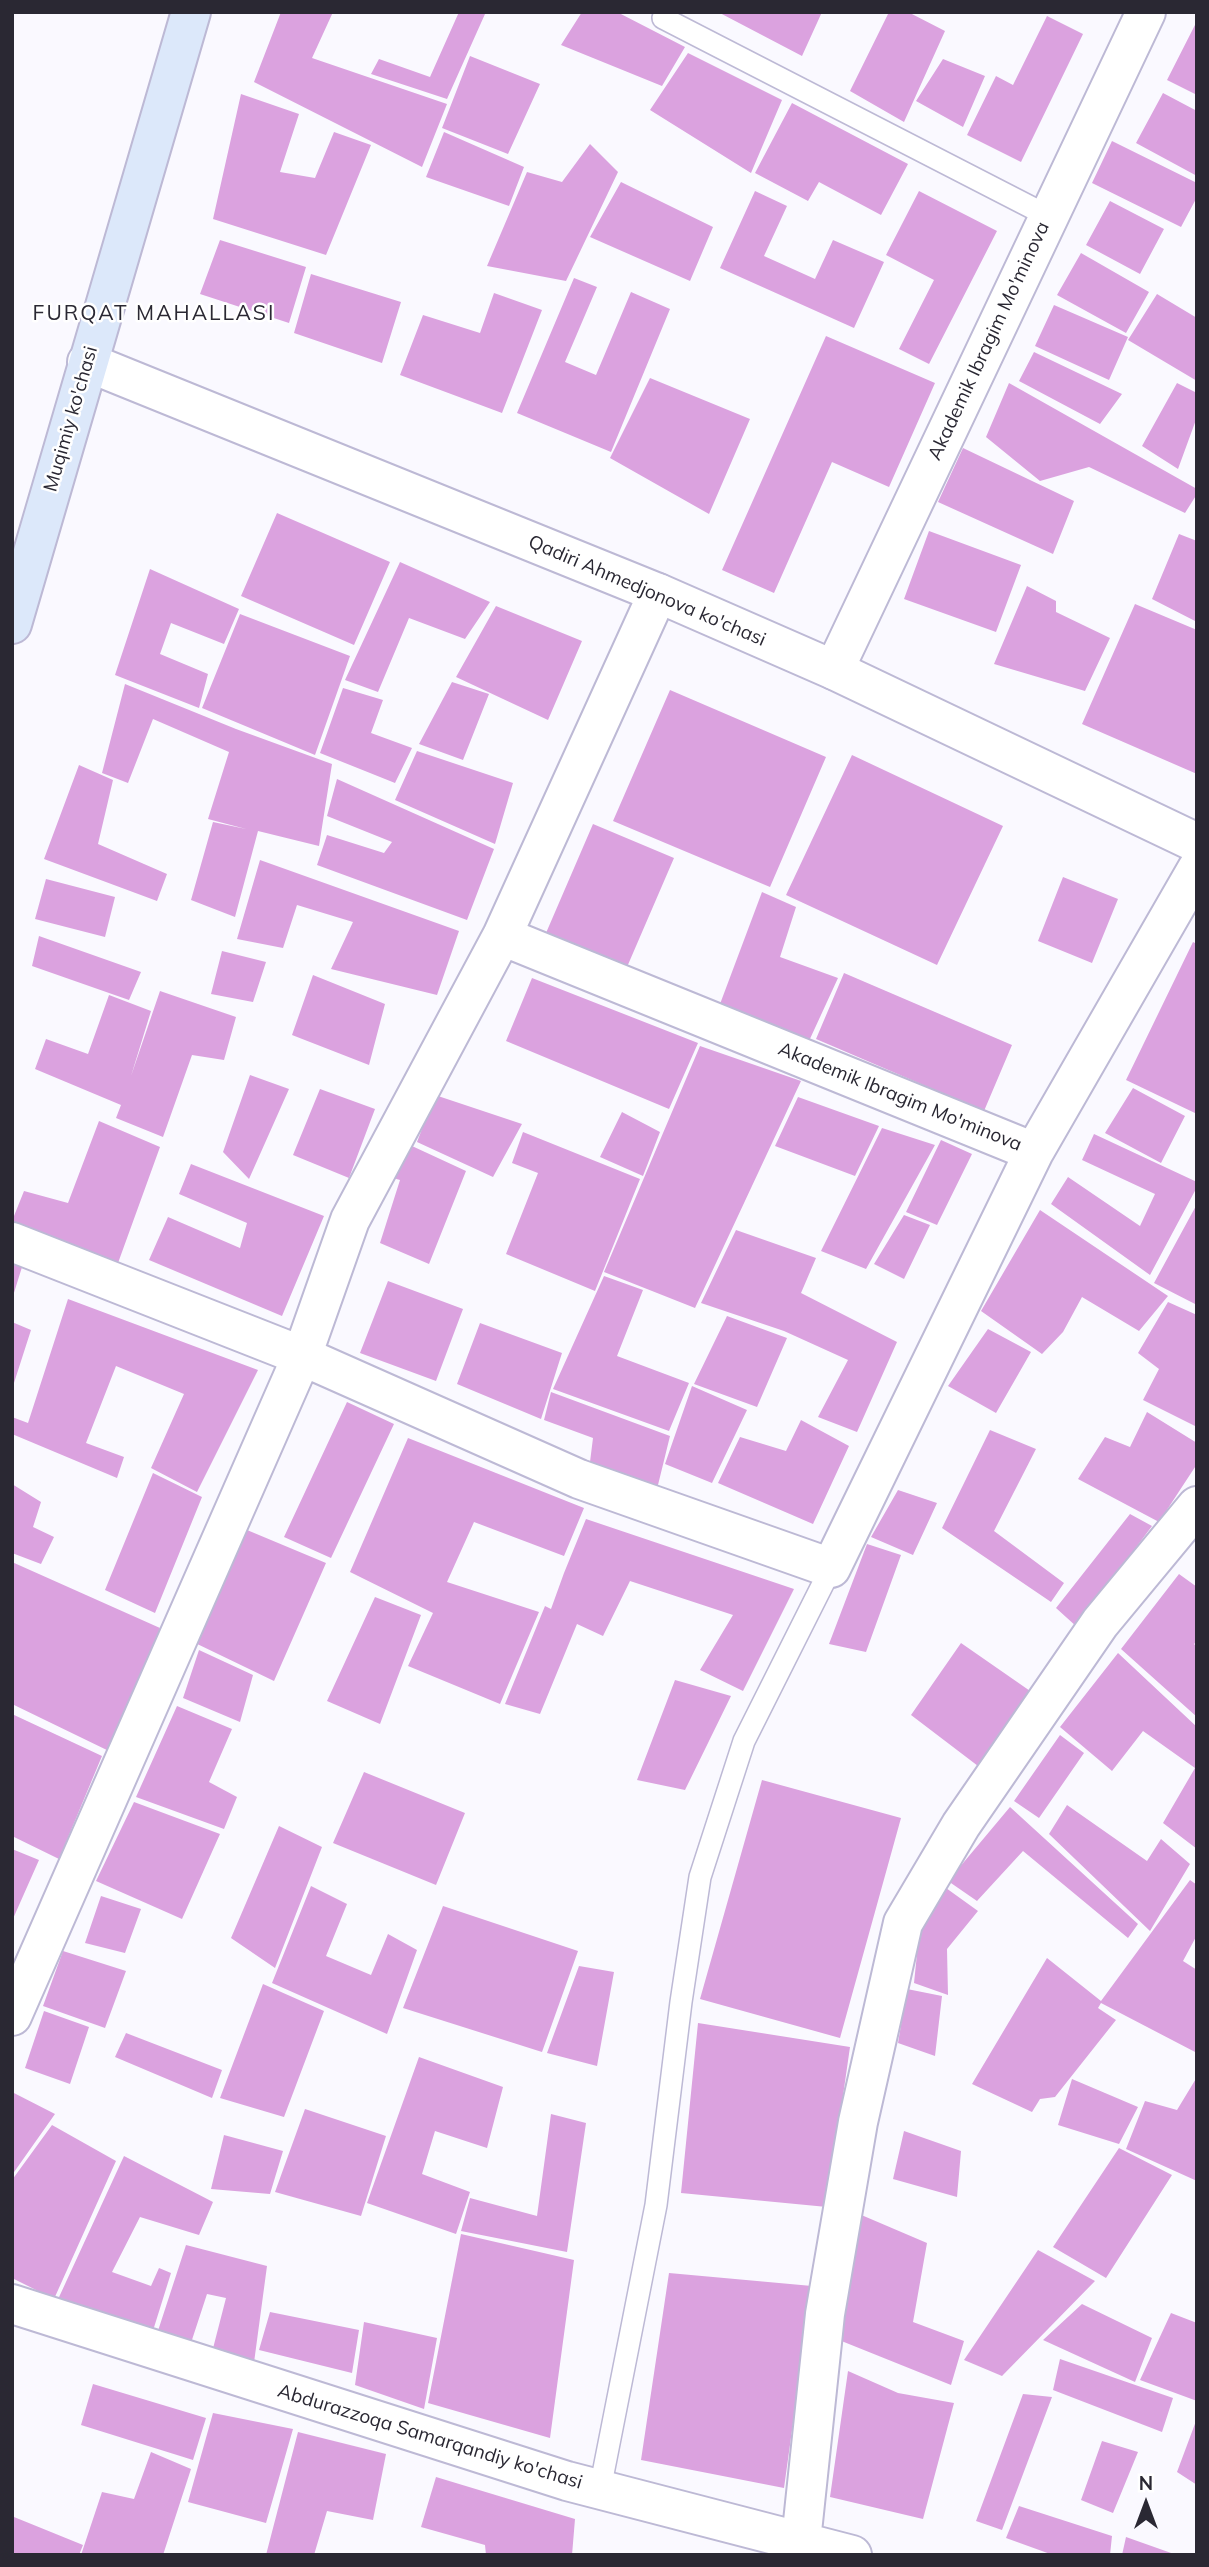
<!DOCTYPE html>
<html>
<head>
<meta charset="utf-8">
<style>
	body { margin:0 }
	#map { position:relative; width:1209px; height:2567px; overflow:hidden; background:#faf9ff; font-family:Mulish,sans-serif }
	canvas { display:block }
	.frame { position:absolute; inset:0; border:14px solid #2a2833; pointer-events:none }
	.north { position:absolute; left:1111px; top:2469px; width:70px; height:70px; -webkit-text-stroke:5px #fff; paint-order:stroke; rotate:0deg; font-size:19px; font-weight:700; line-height:28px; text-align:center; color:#2a2833 }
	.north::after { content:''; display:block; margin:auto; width:24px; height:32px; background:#2a2833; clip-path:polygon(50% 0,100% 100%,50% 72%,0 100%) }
</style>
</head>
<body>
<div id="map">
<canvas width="1209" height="2567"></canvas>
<div class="frame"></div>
<div class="north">N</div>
</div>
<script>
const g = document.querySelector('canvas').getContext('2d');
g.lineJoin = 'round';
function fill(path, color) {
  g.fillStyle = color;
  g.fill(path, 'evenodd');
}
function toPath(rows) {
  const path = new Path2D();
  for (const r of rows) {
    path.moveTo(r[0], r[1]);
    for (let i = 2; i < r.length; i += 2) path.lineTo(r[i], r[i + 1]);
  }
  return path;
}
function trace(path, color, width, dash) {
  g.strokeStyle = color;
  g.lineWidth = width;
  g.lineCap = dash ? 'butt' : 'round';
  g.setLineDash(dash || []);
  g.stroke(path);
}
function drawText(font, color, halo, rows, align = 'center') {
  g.font = font + ' Mulish,sans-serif';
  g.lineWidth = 5;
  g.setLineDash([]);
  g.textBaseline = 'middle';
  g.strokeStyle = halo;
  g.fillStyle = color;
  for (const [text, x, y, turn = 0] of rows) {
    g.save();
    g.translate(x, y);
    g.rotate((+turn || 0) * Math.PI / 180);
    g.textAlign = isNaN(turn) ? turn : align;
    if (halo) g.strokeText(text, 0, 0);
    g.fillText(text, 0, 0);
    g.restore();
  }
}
fill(toPath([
	[281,12,333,12,312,58,447,104,422,167,254,82],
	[459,12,485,14,447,99,371,74,379,59,430,77],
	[582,12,617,12,685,47,662,86,561,45],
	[718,12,822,12,802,56],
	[889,12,908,12,945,31,904,122,850,91],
	[1047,16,1083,34,1021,162,967,135,996,76,1013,85],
	[1197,21,1197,95,1167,80],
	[688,53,782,100,751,173,650,110],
	[470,56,540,84,508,154,442,128],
	[943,59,985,76,963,127,916,101],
	[1163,93,1197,111,1197,176,1136,143],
	[241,94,299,114,280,172,315,178,334,132,371,145,326,255,213,219],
	[792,103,908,164,881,215,819,182,808,201,755,173],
	[444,132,524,167,509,206,426,177],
	[1112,141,1197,183,1197,197,1181,227,1092,183],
	[590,144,618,172,566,281,487,266,527,172,562,182],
	[621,182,713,227,690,281,590,237],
	[755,191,787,206,764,256,815,279,833,240,884,262,854,328,720,268],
	[919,191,997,231,929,364,899,349,934,280,886,255],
	[1110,201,1164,229,1140,274,1086,245],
	[220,240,306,267,289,323,200,294],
	[1081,253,1149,292,1126,333,1057,295],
	[311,274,401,302,382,363,294,333],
	[574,278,597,287,565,362,596,375,631,292,670,309,611,452,517,413],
	[494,293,542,310,502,413,400,375,423,315,480,333],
	[1157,294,1197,318,1197,381,1128,340],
	[1054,305,1128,337,1109,380,1035,346],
	[826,336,935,383,889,487,832,462,774,593,722,570],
	[1034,352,1122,394,1100,424,1019,381],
	[650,378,750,419,709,514,610,458],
	[1009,383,1197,489,1197,494,1185,513,1089,467,1040,481,986,437],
	[1177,383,1197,393,1197,417,1178,469,1142,446],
	[963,448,1074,501,1053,554,938,502],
	[277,513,390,562,354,645,241,596],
	[929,531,1021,565,996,632,904,599],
	[1179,534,1197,541,1197,622,1152,599],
	[400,562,490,602,465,639,409,618,378,692,345,680],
	[150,569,239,609,224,644,171,623,160,654,208,674,199,708,115,675],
	[1027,586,1056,601,1056,612,1110,638,1085,691,994,664],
	[1135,604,1197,630,1197,774,1082,724],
	[496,606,582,641,548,720,456,677],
	[240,614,350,656,315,755,202,708],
	[452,682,489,694,463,760,419,744],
	[125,684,236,729,332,764,319,846,258,831,235,917,191,900,213,822,246,829,208,819,229,752,153,719,128,783,102,773],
	[343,688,383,700,371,733,412,748,395,783,320,753],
	[670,690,826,757,770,887,613,821],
	[417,751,513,783,495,844,395,800],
	[852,755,1003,826,937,965,786,895],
	[79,765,113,780,98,844,167,874,157,901,44,859],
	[337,779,494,849,467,920,317,865,327,835,384,853,392,842,327,816],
	[593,824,674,858,627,967,546,933],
	[260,860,459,931,437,995,331,969,353,922,297,905,283,948,237,939],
	[1063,877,1118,899,1092,963,1038,941],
	[46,879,115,897,105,937,35,919],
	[762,892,796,907,780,957,838,978,809,1041,720,1004],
	[39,936,141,972,129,1000,32,966],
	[1193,942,1197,944,1197,1114,1126,1080],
	[222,951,266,962,253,1002,211,994],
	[844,973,1012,1045,984,1111,816,1039],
	[313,975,385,1004,369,1065,292,1035],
	[532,978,698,1043,669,1109,506,1041],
	[160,991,236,1017,224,1060,192,1055,163,1137,116,1118,121,1105,35,1069,46,1039,88,1054,109,995,151,1011,131,1076],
	[700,1046,801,1081,695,1308,604,1272],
	[250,1075,289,1089,249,1179,223,1152],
	[1133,1088,1185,1116,1161,1163,1105,1133],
	[320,1089,375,1109,349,1178,293,1155],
	[435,1095,522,1124,493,1177,417,1142],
	[798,1097,879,1126,855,1176,775,1146],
	[622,1112,660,1132,643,1176,600,1157],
	[99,1121,160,1147,118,1263,12,1221,24,1191,68,1203],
	[882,1128,935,1145,866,1269,821,1251],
	[523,1132,640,1179,595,1291,506,1254,538,1173,512,1163],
	[1094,1134,1197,1182,1197,1187,1150,1275,1051,1204,1068,1177,1140,1226,1155,1194,1082,1160],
	[399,1140,466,1171,429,1264,380,1243,400,1180,386,1176],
	[941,1140,972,1154,937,1225,906,1212],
	[191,1164,324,1216,282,1316,149,1260,168,1217,240,1248,247,1223,179,1194],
	[1197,1204,1197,1305,1154,1283],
	[1040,1210,1168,1296,1139,1331,1082,1297,1063,1332,1042,1354,981,1311],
	[904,1215,930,1225,904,1279,874,1264],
	[736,1230,816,1258,801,1293,897,1342,857,1432,818,1417,848,1360,784,1331,701,1303],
	[12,1262,22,1267,13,1296,12,1295],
	[604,1276,643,1290,617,1356,689,1383,669,1431,553,1389],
	[388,1281,463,1309,436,1381,360,1353],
	[68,1299,258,1370,197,1492,151,1468,184,1394,116,1366,86,1443,124,1457,117,1478,12,1434,12,1417,28,1423],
	[1168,1302,1197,1315,1197,1427,1143,1400,1159,1369,1138,1353],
	[727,1316,787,1338,757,1407,694,1384],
	[12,1322,31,1330,13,1386,12,1386],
	[480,1323,562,1353,541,1419,457,1384],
	[988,1329,1031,1352,996,1413,948,1386],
	[692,1386,747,1410,712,1483,665,1464],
	[551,1392,670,1436,657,1489,589,1470,593,1438,544,1420],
	[347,1402,394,1424,331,1558,284,1537],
	[1147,1412,1197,1443,1197,1464,1159,1522,1078,1479,1105,1437,1130,1447],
	[801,1420,849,1446,813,1524,718,1483,740,1437,786,1451],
	[990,1430,1036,1449,994,1531,1064,1583,1051,1602,942,1528],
	[408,1438,584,1508,564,1556,474,1522,447,1582,539,1612,500,1704,408,1666,433,1613,350,1572],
	[153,1473,202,1497,155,1613,105,1590],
	[12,1484,41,1502,33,1527,54,1537,41,1564,12,1553],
	[898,1490,937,1503,913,1555,871,1537],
	[1130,1514,1152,1526,1077,1627,1056,1608],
	[586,1519,794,1589,743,1691,700,1670,733,1615,630,1581,603,1636,577,1624,540,1714,505,1704,545,1606,551,1609,564,1573],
	[247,1530,326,1563,274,1681,191,1641],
	[867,1544,901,1555,866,1652,829,1644],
	[12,1562,160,1628,113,1753,12,1704],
	[1179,1574,1197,1587,1197,1641,1194,1644,1197,1647,1197,1717,1121,1649],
	[375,1597,421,1615,380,1724,327,1701],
	[961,1643,1033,1693,978,1766,911,1715],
	[199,1650,253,1675,240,1722,183,1698],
	[1118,1653,1197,1727,1197,1849,1163,1823,1195,1768,1143,1731,1112,1771,1060,1727],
	[675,1680,731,1696,685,1790,637,1780],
	[177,1706,232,1729,209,1782,237,1797,224,1829,136,1797],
	[12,1714,102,1756,59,1859,12,1836],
	[1060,1735,1084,1753,1039,1818,1014,1801],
	[364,1772,465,1813,436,1885,333,1843],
	[762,1780,901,1818,840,2038,700,1999],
	[134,1802,220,1834,182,1919,96,1881],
	[1067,1805,1147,1861,1161,1839,1190,1864,1150,1931,1049,1834],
	[1010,1807,1138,1924,1128,1938,1023,1851,977,1901,948,1881],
	[279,1826,322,1847,275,1968,231,1938],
	[12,1849,39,1860,12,1921],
	[1190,1880,1197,1885,1197,1935,1183,1961,1197,1970,1197,2053,1101,2003,1098,2008,1116,2020,1055,2097,1040,2099,1032,2112,972,2084,1047,1958,1101,2001],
	[311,1886,347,1904,326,1956,371,1975,388,1934,417,1950,387,2034,272,1983],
	[946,1888,978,1911,947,1949,948,1995,914,1983,920,1925],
	[101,1896,141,1909,125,1953,85,1943],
	[443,1906,578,1951,542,2052,403,2008],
	[63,1951,126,1971,105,2028,43,2006],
	[579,1966,614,1972,597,2066,547,2053],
	[263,1984,324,2011,284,2117,220,2098],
	[907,1989,942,1996,935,2056,898,2043],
	[44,2011,89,2027,70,2084,25,2068],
	[698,2023,850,2047,827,2207,681,2193],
	[126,2033,222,2070,212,2098,115,2057],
	[419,2057,503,2087,487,2148,435,2131,422,2174,470,2192,456,2234,367,2203],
	[1197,2077,1197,2181,1126,2149,1145,2101,1177,2110],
	[1072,2079,1138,2107,1119,2144,1058,2125],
	[12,2092,55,2114,12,2175],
	[305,2109,386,2136,361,2216,275,2192],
	[551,2114,586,2123,567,2252,461,2231,470,2198,537,2216],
	[52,2125,116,2161,54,2299,12,2278,12,2180],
	[904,2131,961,2151,957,2197,893,2179],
	[224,2135,283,2151,270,2194,211,2189],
	[1119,2148,1172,2175,1106,2278,1053,2247],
	[124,2156,213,2202,199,2235,140,2217,112,2272,151,2286,159,2268,171,2273,151,2337,54,2308],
	[852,2211,927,2243,913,2322,964,2341,951,2385,834,2338],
	[461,2234,574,2260,550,2438,428,2403],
	[186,2245,267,2266,253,2370,210,2360,226,2298,207,2294,188,2352,154,2343],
	[1038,2250,1095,2281,1002,2376,964,2360],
	[669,2273,812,2286,784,2488,641,2460],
	[1082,2304,1152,2338,1135,2382,1043,2340],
	[270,2312,359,2330,352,2373,259,2350],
	[1171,2313,1197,2323,1197,2401,1140,2380],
	[364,2322,437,2338,424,2409,355,2385],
	[1060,2359,1173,2398,1162,2432,1053,2390],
	[848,2371,898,2393,954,2403,923,2519,830,2497],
	[93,2384,206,2418,193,2460,81,2425],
	[1023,2394,1052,2397,1002,2530,976,2521],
	[213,2413,293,2429,266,2523,188,2502],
	[1196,2421,1197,2421,1197,2485,1177,2472],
	[298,2432,386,2454,373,2520,327,2511,314,2555,266,2555],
	[1102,2441,1138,2452,1113,2513,1081,2500],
	[151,2452,191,2469,163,2555,81,2555,102,2492,134,2499],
	[436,2477,575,2519,572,2555,486,2555,485,2545,421,2527],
	[1019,2506,1112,2536,1110,2555,1053,2555,1006,2538],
	[14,2517,83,2545,79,2555,12,2555],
	[1126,2537,1174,2554,1174,2555,1122,2555]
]), '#dba2df');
const service = toPath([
	[663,18,1048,216],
	[600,2489,656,2205,681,2002,700,1877,744,1741,831,1568]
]);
const minor = toPath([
	[834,670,1146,12],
	[502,936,1034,1152],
	[12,1242,302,1356,579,1479,831,1568,1034,1152,1197,869],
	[12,2016,302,1356,350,1220,502,936,658,593],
	[12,2304,567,2481,852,2555],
	[801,2541,825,2314,858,2122,903,1923,961,1825,1100,1623,1197,1506]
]);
const tertiary = toPath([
	[87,362,658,593,834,670,1197,843]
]);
const secondary = toPath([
	[12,624,191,12]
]);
trace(service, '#bdb9d5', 24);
trace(minor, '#bdb9d5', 42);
trace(tertiary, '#bdb9d5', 42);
trace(secondary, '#bdb9d5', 42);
trace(service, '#fff', 21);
trace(minor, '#fff', 38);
trace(tertiary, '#fff', 38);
trace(secondary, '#dce8fa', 38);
drawText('19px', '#2a2833', '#fff', [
	["Akademik Ibragim Mo'minova",989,341,-65],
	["Muqimiy ko'chasi",71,419,-74],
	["Qadiri Ahmedjonova ko'chasi",647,591,23],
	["Akademik Ibragim Mo'minova",900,1097,22],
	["Abdurazzoqa Samarqandiy ko'chasi",430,2437,17]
]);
g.letterSpacing = '2px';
drawText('21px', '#2a2833', '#fff', [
	["FURQAT MAHALLASI",154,314]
]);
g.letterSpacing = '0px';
</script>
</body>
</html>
